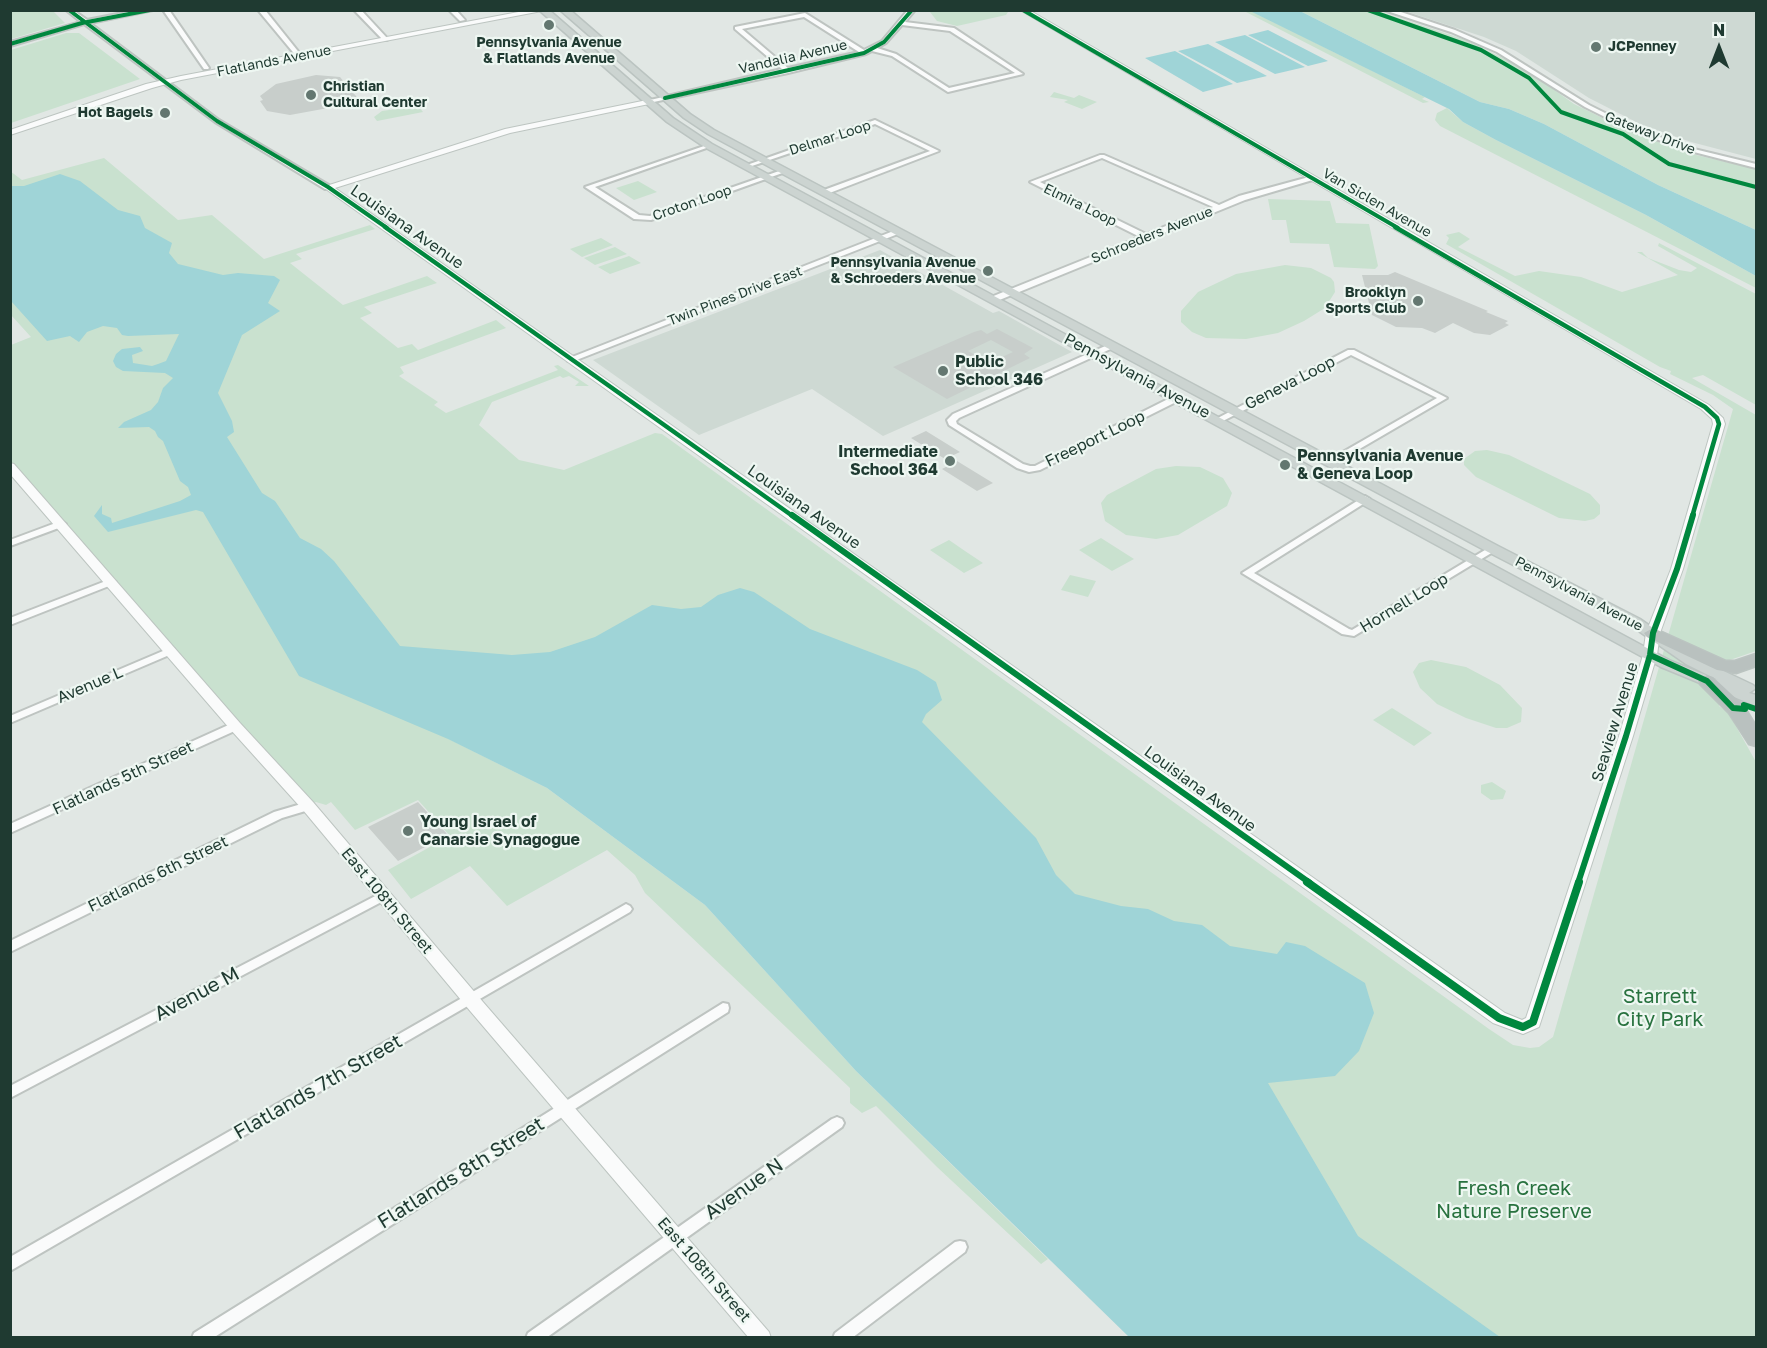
<!DOCTYPE html>
<html>
<head>
<meta charset="utf-8">
<style>
	body { margin:0 }
	#map { position:relative; width:1767px; height:1348px; overflow:hidden; background:#e1e7e4; font-family:"Golos Text",sans-serif }
	canvas { display:block }
	.frame { position:absolute; inset:0; border:12px solid #1f3a31; pointer-events:none }
	.north { position:absolute; left:1689px; top:18px; width:60px; height:60px; -webkit-text-stroke:4px #eef7f2; paint-order:stroke; rotate:0deg; font-size:16px; font-weight:700; line-height:24px; text-align:center; color:#1f3a31 }
	.north::after { content:''; display:block; margin:auto; width:21px; height:27px; background:#1f3a31; clip-path:polygon(50% 0,100% 100%,50% 72%,0 100%) }
</style>
</head>
<body>
<div id="map">
<canvas width="1767" height="1348"></canvas>
<div class="frame"></div>
<div class="north">N</div>
</div>
<script>
const g = document.querySelector('canvas').getContext('2d');
g.lineJoin = 'round';
function fill(path, color) {
  g.fillStyle = color;
  g.fill(path, 'evenodd');
}
function toPath(rows) {
  const path = new Path2D();
  for (const r of rows) {
    path.moveTo(r[0], r[1]);
    for (let i = 2; i < r.length; i += 2) path.lineTo(r[i], r[i + 1]);
  }
  return path;
}
function trace(path, color, width, dash) {
  g.strokeStyle = color;
  g.lineWidth = width;
  g.lineCap = dash ? 'butt' : 'round';
  g.setLineDash(dash || []);
  g.stroke(path);
}
function drawText(font, color, halo, rows, align = 'center') {
  g.font = font + ' "Golos Text",sans-serif';
  g.lineWidth = 4.5;
  g.setLineDash([]);
  g.textBaseline = 'middle';
  g.strokeStyle = halo;
  g.fillStyle = color;
  for (const [text, x, y, turn = 0] of rows) {
    g.save();
    g.translate(x, y);
    g.rotate((+turn || 0) * Math.PI / 180);
    g.textAlign = isNaN(turn) ? turn : align;
    if (halo) g.strokeText(text, 0, 0);
    g.fillText(text, 0, 0);
    g.restore();
  }
}
fill(toPath([
	[1405,11,1756,11,1756,159,1691,142,1642,125,1589,98,1516,51,1484,37],
	[880,250,993,313,999,311,1072,352,883,436,812,389,699,435,593,360]
]), '#ced9d3');
fill(toPath([
	[10,11,53,11,65,23,11,39],
	[1006,11,1008,12,1006,15,957,26,937,21,930,12],
	[1244,11,1251,11,1425,97,1422,99,1429,102,1423,103],
	[1300,11,1378,11,1466,40,1525,69,1574,104,1635,134,1696,155,1756,169,1756,230,1658,185,1544,124,1509,109,1480,102],
	[66,33,79,33,140,79,11,123,11,50],
	[1054,92,1074,98,1079,95,1097,102,1082,109,1064,102,1068,100,1050,97],
	[418,106,423,112,377,121,374,117,382,111],
	[1447,108,1463,122,1496,140,1646,215,1756,276,1756,288,1440,126,1435,120,1437,113],
	[104,158,178,220,212,215,264,259,370,225,375,229,296,254,302,259,290,263,343,305,427,276,437,283,364,307,372,313,360,318,398,348,412,344,418,350,496,320,506,328,400,367,404,373,399,376,438,402,434,405,446,413,558,370,554,366,558,365,589,386,575,386,579,382,569,376,563,378,560,376,492,402,479,425,519,460,564,470,655,433,662,434,1489,1029,1513,1045,1530,1048,1539,1047,1553,1037,1733,409,1713,395,1670,374,1671,371,1660,367,1446,244,1449,238,1446,235,1459,232,1470,239,1458,247,1515,276,1539,271,1581,277,1622,292,1678,275,1637,252,1642,252,1648,258,1679,270,1691,272,1697,268,1658,246,1659,243,1756,294,1756,405,1703,375,1692,378,1756,415,1756,651,1730,660,1719,706,1728,712,1756,762,1756,1337,1468,1337,1362,1261,1122,924,591,650,511,659,398,648,291,540,220,437,211,393,211,276,175,266,27,187,11,188,10,171,22,180],
	[638,181,657,192,634,200,616,188],
	[1268,199,1330,201,1336,223,1369,224,1378,266,1375,269,1334,267,1329,244,1290,243,1286,220,1272,220],
	[601,238,613,245,582,257,570,249],
	[615,247,627,254,595,265,584,258],
	[629,256,641,263,610,274,598,267],
	[1285,265,1311,268,1331,278,1334,282,1335,292,1325,308,1304,321,1278,333,1246,339,1206,338,1192,332,1181,322,1181,311,1198,292,1236,274],
	[11,280,104,324,182,331,177,378,166,423,449,739,547,788,705,905,856,1071,1048,1259,1041,1264,937,1167,876,1106,862,1113,850,1103,850,1088,645,893,635,875,607,850,507,906,470,866,411,899,388,870,450,836,418,800,355,830,331,802,326,805,316,802,308,806,11,465,11,345,31,337,11,315],
	[1487,450,1509,455,1590,494,1600,505,1600,514,1594,519,1585,521,1559,518,1476,477,1464,465,1464,459,1475,451],
	[1176,466,1200,467,1223,478,1232,493,1227,506,1178,535,1156,539,1126,535,1105,521,1101,503,1107,495,1156,469],
	[1101,538,1134,559,1112,571,1079,550],
	[949,540,965,551,983,563,964,573,930,550],
	[1070,575,1096,581,1088,597,1061,590],
	[1431,660,1466,667,1500,685,1522,708,1521,722,1507,728,1496,728,1466,718,1437,704,1420,688,1413,672,1419,663],
	[1392,708,1432,733,1414,746,1373,720],
	[1492,782,1506,791,1503,799,1491,800,1481,793,1481,785]
]), '#c9e1cf');
fill(toPath([
	[1250,11,1300,11,1480,102,1509,109,1544,124,1658,185,1756,230,1756,276,1646,215,1496,140,1463,122,1449,109],
	[1268,30,1328,61,1308,66,1248,35],
	[1245,35,1305,67,1275,74,1215,42],
	[1208,44,1267,76,1237,83,1178,51],
	[1175,51,1233,84,1203,92,1145,58],
	[60,174,80,181,118,210,140,216,145,228,172,243,169,253,178,264,223,275,238,273,274,276,280,280,268,303,280,311,242,335,218,393,232,421,234,432,227,437,262,493,275,501,300,538,321,549,334,561,400,646,512,655,550,652,595,637,652,605,681,609,701,607,718,595,740,588,754,592,810,629,917,670,936,682,942,700,926,714,922,722,1036,838,1056,875,1075,894,1121,906,1148,909,1174,921,1202,925,1230,946,1277,954,1286,942,1305,946,1365,983,1374,1013,1359,1051,1335,1076,1268,1083,1358,1236,1500,1337,1129,1337,856,1071,705,905,547,788,448,739,299,676,203,512,196,510,108,532,94,516,102,505,102,514,111,518,112,523,180,501,191,495,188,487,180,481,163,441,158,437,155,431,149,427,118,428,124,422,151,410,158,402,163,388,173,378,165,373,123,371,116,367,113,361,116,354,122,349,140,347,143,351,132,355,133,363,152,366,158,364,166,361,179,334,128,336,122,335,117,328,103,326,87,332,79,342,70,336,47,341,11,301,11,186,24,186]
]), '#9fd4d7');
fill(toPath([
	[316,75,340,77,361,102,290,115,267,111,260,101,263,100,260,96,276,84],
	[1395,272,1488,311,1486,312,1508,321,1505,323,1509,325,1490,335,1474,333,1453,323,1435,333,1422,328,1396,327,1372,315,1362,275,1388,275],
	[997,329,1033,348,1024,354,1030,358,947,399,893,367,974,332,981,330,987,334],
	[991,340,1013,352,989,363,968,351],
	[926,431,960,452,945,459,911,438],
	[957,461,993,483,977,491,942,469],
	[418,802,448,835,398,861,368,827]
]), '#c8cecb');
const street = toPath([
	[66,10,73,10,87,20,138,10,153,10,90,23,219,120,332,187,325,189,215,122,84,24,10,46,10,42,81,22,66,10],
	[163,10,169,10,209,68,208,69,204,69,163,10],
	[258,10,265,10,301,55,301,57,297,57,258,10],
	[354,10,361,10,387,38,387,40,383,40,354,10],
	[449,10,456,10,465,20,460,21,449,10],
	[908,10,915,10,905,22,954,28,1023,74,948,92,892,56,872,51,866,54,788,73,649,103,646,101,782,69,735,29,735,27,805,13,864,50,882,41,908,10],
	[804,17,859,52,788,68,742,29,804,17],
	[902,25,950,31,1015,73,949,88,896,54,877,48,886,43,902,25],
	[1384,10,1395,10,1455,30,1501,50,1589,105,1637,129,1694,149,1756,164,1756,168,1690,151,1633,131,1585,107,1497,52,1451,32,1384,10],
	[875,120,939,151,827,194,823,192,824,190,930,151,875,124,749,167,744,166,875,120],
	[707,145,712,146,595,187,639,215,650,216,782,170,788,171,651,220,634,219,585,187,707,145],
	[1100,155,1104,155,1219,205,1239,196,1309,177,1316,179,1245,200,997,301,991,301,991,297,1140,237,1030,182,1100,155],
	[1102,158,1213,207,1146,234,1040,182,1102,158],
	[896,230,903,232,574,361,568,361,567,359,896,230],
	[1112,343,1116,345,1115,347,959,418,956,421,957,424,1023,464,1030,466,1035,466,1174,396,1180,396,1180,400,1040,470,1029,472,1017,468,949,425,947,420,953,414,1112,343],
	[1348,350,1354,350,1447,398,1332,465,1329,464,1327,462,1329,460,1437,398,1351,355,1221,422,1215,422,1214,420,1348,350],
	[1365,496,1370,499,1368,501,1254,573,1349,629,1352,630,1490,547,1496,547,1498,549,1354,636,1342,634,1242,573,1365,496],
	[61,521,66,524,64,526,10,546,10,540,61,521],
	[111,579,116,582,114,584,10,625,10,618,111,579],
	[170,648,174,649,175,651,174,653,10,723,10,716,170,648],
	[235,722,240,726,239,729,10,833,10,824,235,722],
	[308,802,312,803,314,806,312,809,282,818,10,952,10,941,274,812,308,802],
	[383,892,387,893,389,896,387,899,10,1098,10,1086,383,892],
	[626,904,630,906,632,909,630,912,10,1271,10,1257,626,904],
	[723,1003,728,1004,729,1008,728,1012,213,1338,192,1338,194,1333,723,1003],
	[837,1117,842,1119,844,1123,842,1127,546,1338,526,1338,528,1333,832,1119,837,1117],
	[960,1241,965,1242,967,1247,965,1252,852,1338,833,1338,835,1333,955,1242,960,1241]
]);
const secondary = toPath([
	[529,10,547,10,181,80,152,88,10,135,10,130,146,84,181,76,529,10],
	[1020,10,1029,10,1709,405,1723,418,1725,424,1683,569,1660,633,1657,655,1633,736,1539,1027,1523,1034,1493,1023,323,187,505,129,652,99,653,101,649,104,510,133,335,188,1505,1013,1522,1020,1526,1018,1619,736,1643,655,1646,633,1671,569,1713,424,1712,419,1701,409,1020,10],
	[10,463,14,464,240,723,313,802,483,1002,769,1332,771,1338,749,1338,471,1012,303,810,230,729,10,474,10,463]
]);
const primary = toPath([
	[539,10,549,10,673,118,712,144,1671,661,1718,680,1686,664,1630,625,1488,552,708,134,684,118,560,10,570,10,690,114,714,130,1498,546,1640,619,1696,658,1753,685,1756,688,1749,693,1756,695,1756,706,1661,667,706,148,667,122,539,10]
]);
const highway = toPath([
	[1653,628,1726,661,1735,661,1756,654,1756,666,1736,673,1717,670,1647,637,1644,633,1653,628],
	[1707,675,1713,677,1743,705,1756,726,1756,746,1749,744,1729,713,1701,685,1698,681,1707,675]
]);
trace(street, '#bec4c1', 4);
trace(secondary, '#bdc5c1', 2);
trace(primary, '#bbc4c1', 3);
trace(highway, '#bbc4c1', 3);
fill(street, '#fafbfb');
fill(secondary, '#fafbfb');
fill(primary, '#ccd4d1');
fill(highway, '#b9c1bf');
trace(toPath([
	[69,10,217,121,328,187,387,228],
	[1023,10,1398,228],
	[1368,10,1481,50,1529,78,1561,112,1623,134,1669,164,1756,187],
	[10,44,82,23,150,10],
	[665,98,864,53,884,42,912,10]
]), '#00873e', 4);
trace(toPath([
	[385,227,794,517],
	[1395,227,1705,407,1717,418,1719,424,1692,517]
]), '#00873e', 4.5);
trace(toPath([
	[792,515,1310,883],
	[1650,655,1707,681,1733,708,1745,709,1744,705,1756,709],
	[1578,883,1626,736,1650,655,1653,633,1677,569,1693,515]
]), '#00873e', 6);
trace(toPath([
	[1307,882,1499,1018,1523,1027,1533,1022,1579,882]
]), '#00873e', 8);
for (const [x, y, r, color] of [
	[549,25,6,"#637770"],
	[1596,47,6,"#637770"],
	[311,95,6,"#637770"],
	[165,113,6,"#637770"],
	[988,271,6,"#637770"],
	[1418,301,6,"#637770"],
	[943,371,6,"#637770"],
	[950,461,6,"#637770"],
	[1285,465,6,"#637770"],
	[408,831,6,"#637770"]
]) {
  const dot = new Path2D();
  dot.arc(x, y, r, 0, 2 * Math.PI);
  g.fillStyle = color;
  g.fill(dot);
  trace(dot, '#eef7f2', 2);
}
drawText('bold 14px', '#1f3a31', '#eef7f2', [
	["Pennsylvania Avenue",549,43,"center"],
	["& Flatlands Avenue",549,59,"center"],
	["JCPenney",1608,47,"left"],
	["Christian",323,87,"left"],
	["Cultural Center",323,103,"left"],
	["Hot Bagels",153,113],
	["Pennsylvania Avenue",976,263],
	["& Schroeders Avenue",976,279],
	["Brooklyn",1406,293],
	["Sports Club",1406,309]
], 'right');
drawText('14px', '#1f3a31', '#eef7f2', [
	["Vandalia Avenue",793,57,-13],
	["Flatlands Avenue",274,61,-11],
	["Gateway Drive",1650,133,21],
	["Delmar Loop",830,138,-18],
	["Croton Loop",692,203,-19],
	["Van Siclen Avenue",1377,203,30],
	["Elmira Loop",1080,205,26],
	["Schroeders Avenue",1152,235,-22],
	["Twin Pines Drive East",735,296,-21],
	["Pennsylvania Avenue",1579,594,28]
]);
drawText('16px', '#1f3a31', '#eef7f2', [
	["Louisiana Avenue",407,227,35],
	["Pennsylvania Avenue",1137,376,28],
	["Geneva Loop",1290,383,-27],
	["Freeport Loop",1095,439,-26],
	["Louisiana Avenue",804,507,35],
	["Hornell Loop",1404,603,-31],
	["Avenue L",90,685,-23],
	["Seaview Avenue",1615,722,-73],
	["Flatlands 5th Street",123,778,-25],
	["Louisiana Avenue",1200,789,36],
	["Flatlands 6th Street",158,874,-26],
	["East 108th Street",387,901,50],
	["East 108th Street",704,1270,49]
]);
drawText('bold 16px', '#1f3a31', '#eef7f2', [
	["Public",955,362],
	["School 346",955,380],
	["Intermediate",938,452,"right"],
	["School 364",938,470,"right"],
	["Pennsylvania Avenue",1297,456],
	["& Geneva Loop",1297,474],
	["Young Israel of",420,822],
	["Canarsie Synagogue",420,840]
], 'left');
drawText('20px', '#1f3a31', '#eef7f2', [
	["Avenue M",197,994,-28],
	["Flatlands 7th Street",318,1087,-30],
	["Flatlands 8th Street",461,1173,-32],
	["Avenue N",744,1189,-35]
]);
drawText('20px', '#28723f', '#eef7f2', [
	["Starrett",1660,997],
	["City Park",1660,1020],
	["Fresh Creek",1514,1189],
	["Nature Preserve",1514,1212]
]);
</script>
</body>
</html>
